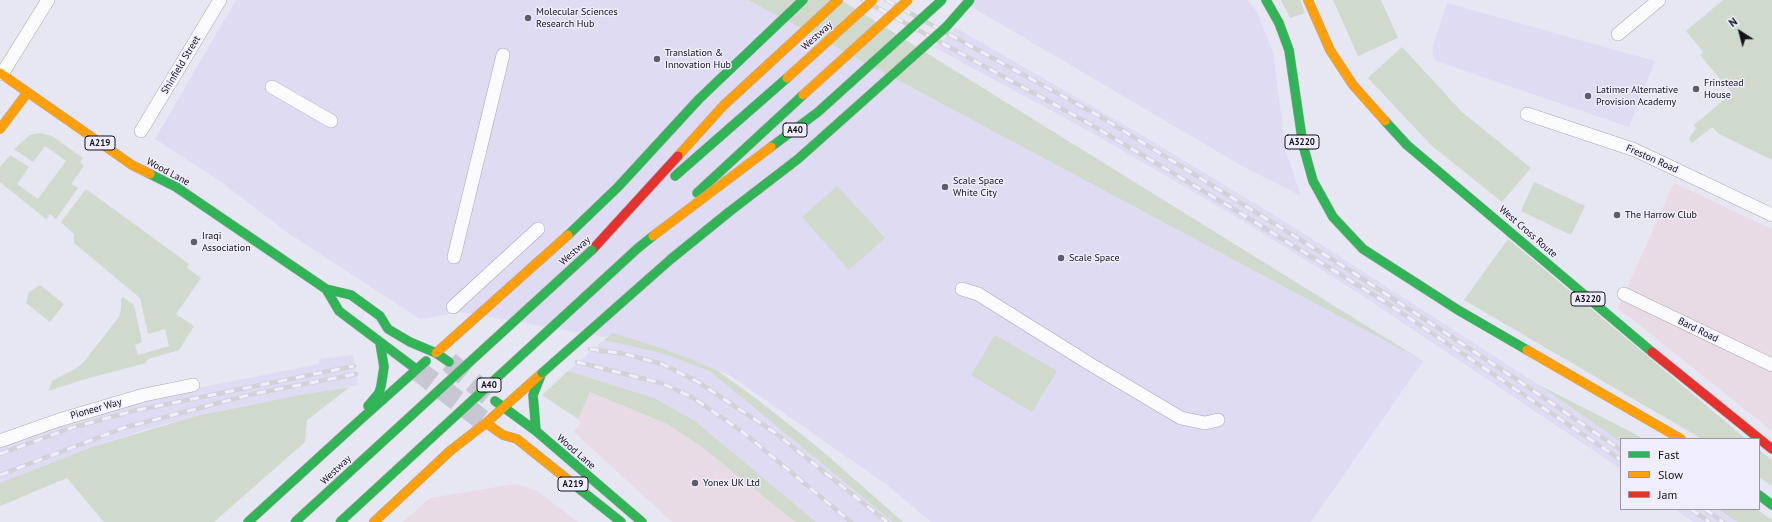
<!DOCTYPE html>
<html>
<head>
<meta charset="utf-8">
<style>
	body { margin:0 }
	#map { position:relative; width:1772px; height:522px; overflow:hidden; background:#e7e6f3; font-family:"PT Sans",sans-serif }
	canvas { display:block }
	.legend { position:absolute; left:1620px; top:438px; width:140px; height:72px; box-sizing:border-box; background:#f0eefe; border:1px solid #9896a3; margin:0; padding:5px 7px; list-style:none; font-size:12px; color:#13121b }
	.legend li { display:flex; align-items:center; gap:8px; height:20px }
	.legend b { width:20px; border:1px solid #9896a3 }
	.north { position:absolute; left:1720px; top:12px; width:40px; height:40px; -webkit-text-stroke:3px #f0eefe; paint-order:stroke; rotate:324deg; font-size:11px; font-weight:700; line-height:16px; text-align:center; color:#13121b }
	.north::after { content:''; display:block; margin:auto; width:14px; height:18px; background:#13121b; clip-path:polygon(50% 0,100% 100%,50% 72%,0 100%) }
</style>
</head>
<body>
<div id="map">
<canvas width="1772" height="522"></canvas>
<ul class="legend">
<li><b style="height:5px;background:#30b455"></b>Fast</li>
<li><b style="height:5px;background:#ff9f0a"></b>Slow</li>
<li><b style="height:5px;background:#e5322d"></b>Jam</li>
</ul>
<div class="north">N</div>
</div>
<script>
const g = document.querySelector('canvas').getContext('2d');
g.lineJoin = 'round';
function fill(path, color) {
  g.fillStyle = color;
  g.fill(path, 'evenodd');
}
function toPath(rows) {
  const path = new Path2D();
  for (const r of rows) {
    path.moveTo(r[0], r[1]);
    for (let i = 2; i < r.length; i += 2) path.lineTo(r[i], r[i + 1]);
  }
  return path;
}
function trace(path, color, width, dash) {
  g.strokeStyle = color;
  g.lineWidth = width;
  g.lineCap = dash ? 'butt' : 'round';
  g.setLineDash(dash || []);
  g.stroke(path);
}
function drawText(font, color, halo, rows, align = 'center') {
  g.font = font + ' "PT Sans",sans-serif';
  g.lineWidth = 3;
  g.setLineDash([]);
  g.textBaseline = 'middle';
  g.strokeStyle = halo;
  g.fillStyle = color;
  for (const [text, x, y, turn = 0] of rows) {
    g.save();
    g.translate(x, y);
    g.rotate((+turn || 0) * Math.PI / 180);
    g.textAlign = isNaN(turn) ? turn : align;
    if (halo) g.strokeText(text, 0, 0);
    g.fillText(text, 0, 0);
    g.restore();
  }
}
fill(toPath([
	[1674,183,1772,229,1772,431,1618,308],
	[590,392,667,424,702,447,795,522,672,522,574,432,581,422,578,419],
	[515,484,536,490,578,522,403,522,430,498]
]), '#e9dbe5');
fill(toPath([
	[236,0,748,0,1423,361,1311,522,931,522,887,485,728,374,716,370,758,400,821,450,903,522,816,522,695,421,654,398,568,371,604,340,661,353,710,371,715,369,650,345,462,312,420,319,288,233,220,181,155,139],
	[960,0,1248,0,1257,12,1273,52,1286,152,1301,196,1242,166],
	[1447,3,1655,61,1629,127,1436,61,1433,55,1433,46],
	[956,28,1135,131,1289,224,1539,385,1621,442,1621,469,1354,290,1235,216,1096,135,934,47],
	[353,355,358,385,248,405,196,416,144,430,92,447,0,483,0,446,109,410,198,388,319,364,319,359],
	[1675,509,1718,509,1737,522,1693,522]
]), '#dedbf3');
fill(toPath([
	[748,0,841,0,1423,361],
	[1281,0,1300,0,1305,13,1290,18],
	[1333,0,1381,0,1398,38,1358,56],
	[1723,0,1772,0,1772,160,1719,134,1712,127,1692,143,1689,139,1696,128,1694,125,1732,93,1700,55,1703,52,1686,31],
	[1402,47,1462,112,1531,168,1502,202,1431,145,1368,78],
	[40,133,52,136,83,158,80,162,84,166,71,184,78,188,56,219,50,214,46,219,0,182,0,167,10,155,29,167,17,184,38,199,66,161,45,146,33,162,14,149,30,135],
	[1534,182,1585,206,1571,235,1521,211],
	[837,186,885,238,849,270,802,217],
	[86,189,189,264,187,268,201,278,176,314,194,326,179,350,148,359,146,363,85,379,48,391,52,381,75,369,83,363,119,317,121,309,121,299,123,297,134,305,142,342,135,345,138,355,169,346,165,329,148,334,140,298,74,243,74,234,61,222],
	[1508,239,1746,439,1702,439,1464,300],
	[40,285,64,304,50,322,26,303,29,292],
	[613,333,664,349,715,369,758,400,821,450,903,522,893,522,710,371,661,353,604,340],
	[995,335,1057,371,1032,412,971,375],
	[568,371,654,398,695,421,816,522,795,522,702,447,667,424,590,392,578,419,542,395],
	[1539,385,1633,433,1643,439,1621,439,1621,442],
	[350,387,307,420,305,442,214,522,104,522,67,478,0,506,0,483,92,447,196,416,300,395],
	[1759,450,1772,460,1772,486,1759,477],
	[1718,509,1756,509,1772,520,1772,522,1737,522]
]), '#cfd9cc');
trace(toPath([
	[449,362,495,401],
	[416,369,486,423]
]), '#c7c6d3', 21, [21, 10]);
const street = toPath([
	[1618,34,1659,0],
	[2,74,48,0],
	[272,87,331,121],
	[1527,114,1635,150,1772,215],
	[141,131,220,0],
	[454,257,503,55],
	[962,289,978,294,1090,364,1181,418,1205,423,1218,420],
	[1624,294,1772,365],
	[453,307,538,229],
	[0,441,59,420,144,395,193,385]
]);
const fast = toPath([
	[1266,0,1279,23,1289,50,1303,145,1313,181,1333,217,1363,249,1458,310,1527,350],
	[1385,121,1407,145,1652,352],
	[150,174,176,187,326,289,351,295,380,316,388,329,410,342,436,353,449,362],
	[675,176,787,78],
	[697,193,803,95],
	[568,235,618,187,699,99,803,0],
	[671,259,729,212],
	[326,289,339,311,416,369],
	[495,401,536,431,642,522],
	[368,406,379,393,381,386,384,367,380,343],
	[350,429,426,361],
	[536,431,533,395,541,375],
	[572,483,621,522],
	[1759,495,1772,505],
	[248,522,350,429]
]);
const slow = toPath([
	[1308,0,1330,50,1353,85,1385,121],
	[0,73,132,165,150,174],
	[0,129,27,93],
	[678,156,723,106,838,0],
	[1527,350,1681,439],
	[436,353,568,235],
	[542,373,486,423,503,435,517,439,572,483],
	[374,522,450,451,486,423]
]);
const jam = toPath([
	[592,250,678,156],
	[1652,352,1772,449]
]);
trace(street, '#a8a7b1', 14);
trace(fast, '#a8a7b1', 10);
trace(slow, '#a8a7b1', 10);
trace(jam, '#a8a7b1', 10);
trace(street, '#fbfbfd', 13);
trace(fast, '#30b455', 9);
trace(slow, '#ff9f0a', 9);
trace(jam, '#e5322d', 9);
const rail = toPath([
	[863,0,1083,120,1227,205,1390,305,1621,460],
	[886,0,1101,117,1343,266,1516,379,1621,450],
	[590,349,625,354,662,364,698,382,774,432,887,522],
	[577,362,661,383,692,397,744,433,851,522],
	[0,454,71,428,133,411,354,366],
	[0,475,123,428,253,394,356,374],
	[1691,509,1709,522],
	[1705,509,1723,522]
]);
trace(rail, '#d2d1d5', 4.5);
trace(rail, '#f0eefe', 3, [9]);
const fastBridge = toPath([
	[771,147,818,112,942,0],
	[729,212,798,159,946,27,970,0],
	[542,373,671,259],
	[295,522,592,250],
	[340,522,638,248,653,236]
]);
const slowBridge = toPath([
	[787,78,873,0],
	[803,95,908,0],
	[653,236,771,147]
]);
trace(fastBridge, '#b8adae', 10, []);
trace(slowBridge, '#b8adae', 10, []);
trace(fastBridge, '#30b455', 9);
trace(slowBridge, '#ff9f0a', 9);
for (const [x, y, r, color] of [
	[528,18,4,"#5d5c67"],
	[657,59,4,"#5d5c67"],
	[1696,89,4,"#5d5c67"],
	[1588,96,4,"#5d5c67"],
	[945,187,4,"#5d5c67"],
	[1617,215,4,"#5d5c67"],
	[194,242,4,"#5d5c67"],
	[1061,258,4,"#5d5c67"],
	[695,483,4,"#5d5c67"]
]) {
  const dot = new Path2D();
  dot.arc(x, y, r, 0, 2 * Math.PI);
  g.fillStyle = color;
  g.fill(dot);
  trace(dot, '#f0eefe', 1.5);
}
for (const [x, y, w] of [
	[795,130,24],
	[1302,142,34],
	[100,143,30],
	[1588,299,34],
	[489,385,24],
	[573,484,30]
]) {
  const box = new Path2D();
  box.roundRect(x - w / 2, y - 7, w, 14, 3);
  g.fillStyle = '#f0eefe';
  g.fill(box);
  trace(box, '#13121b', 1);
}
drawText('bold 9px', '#13121b', null, [
	["A40",795,130],
	["A3220",1302,142],
	["A219",100,143],
	["A3220",1588,299],
	["A40",489,385],
	["A219",573,484]
]);
drawText('10px', '#13121b', '#f0eefe', [
	["Molecular Sciences",536,12],
	["Research Hub",536,24],
	["Translation &",665,53],
	["Innovation Hub",665,65],
	["Frinstead",1704,83],
	["House",1704,95],
	["Latimer Alternative",1596,90],
	["Provision Academy",1596,102],
	["Scale Space",953,181],
	["White City",953,193],
	["The Harrow Club",1625,215],
	["Iraqi",202,236],
	["Association",202,248],
	["Scale Space",1069,258],
	["Yonex UK Ltd",703,483]
], 'left');
drawText('10px', '#13121b', '#f0eefe', [
	["Westway",817,36,-42],
	["Shinfield Street",181,65,-59],
	["Freston Road",1652,159,24],
	["Wood Lane",168,172,28],
	["West Cross Route",1528,232,41],
	["Westway",575,251,-42],
	["Bard Road",1698,330,26],
	["Pioneer Way",96,409,-16],
	["Wood Lane",576,452,41],
	["Westway",336,470,-43]
]);
</script>
</body>
</html>
